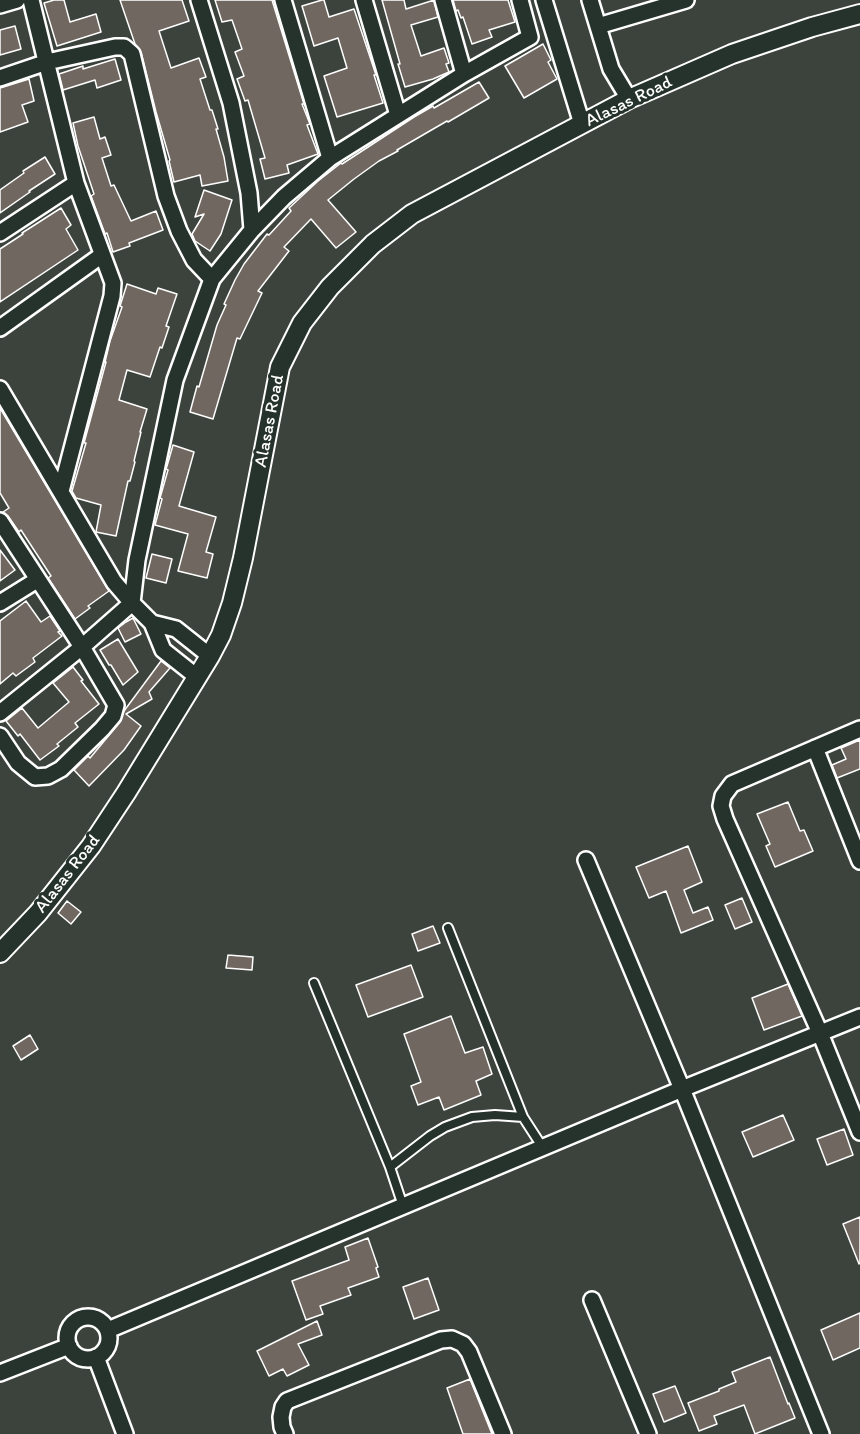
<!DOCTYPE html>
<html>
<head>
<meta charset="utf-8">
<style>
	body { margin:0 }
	canvas { display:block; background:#3c433c }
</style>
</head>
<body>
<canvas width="860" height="1434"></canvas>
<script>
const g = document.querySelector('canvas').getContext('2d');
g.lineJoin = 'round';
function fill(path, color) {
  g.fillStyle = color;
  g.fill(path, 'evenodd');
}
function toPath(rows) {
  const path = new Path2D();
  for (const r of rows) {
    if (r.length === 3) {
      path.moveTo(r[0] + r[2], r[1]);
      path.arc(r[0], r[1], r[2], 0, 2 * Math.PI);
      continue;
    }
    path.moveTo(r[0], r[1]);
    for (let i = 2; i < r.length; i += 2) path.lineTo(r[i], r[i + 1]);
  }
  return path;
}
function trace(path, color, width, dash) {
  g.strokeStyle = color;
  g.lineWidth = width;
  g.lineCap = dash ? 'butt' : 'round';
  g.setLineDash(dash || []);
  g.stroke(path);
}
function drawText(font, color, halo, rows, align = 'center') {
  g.font = font + ' Itim,sans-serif';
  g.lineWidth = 6;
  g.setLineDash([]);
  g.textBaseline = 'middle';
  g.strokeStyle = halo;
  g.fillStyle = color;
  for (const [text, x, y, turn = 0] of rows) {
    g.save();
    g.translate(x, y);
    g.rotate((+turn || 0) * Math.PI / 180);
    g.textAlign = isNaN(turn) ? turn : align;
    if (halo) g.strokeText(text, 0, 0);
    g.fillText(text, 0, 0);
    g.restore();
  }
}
const building = toPath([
	[54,0,64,0,70,22,96,14,101,32,57,46,44,3,54,0],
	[120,0,182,0,189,21,159,31,171,68,199,58,206,77,200,79,210,110,212,110,218,129,216,129,224,157,228,181,202,186,200,175,174,182,169,161,170,160,156,112,141,52,135,44,120,0],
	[215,0,272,0,304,104,302,104,310,124,307,125,318,154,287,165,289,173,265,179,260,159,265,158,248,100,245,101,237,79,244,76,235,52,242,49,232,20,222,22,215,0],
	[322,0,324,0,329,17,354,9,376,75,374,75,383,103,337,117,324,76,347,68,338,38,314,46,302,6,322,0],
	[382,0,404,0,406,9,434,0,438,17,411,25,421,56,444,48,449,63,446,64,449,72,433,79,405,87,398,64,400,64,382,0],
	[453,0,508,0,515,22,489,30,492,37,472,44,463,17,461,18,458,10,456,11,453,0],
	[15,26,21,49,0,55,0,30,15,26],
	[543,44,551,60,548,62,557,79,524,98,505,66,543,44],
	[115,59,121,80,97,88,95,80,63,90,59,74,83,66,83,69,115,59],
	[29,79,34,101,22,105,28,122,0,132,0,88,29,79],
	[479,82,489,98,448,122,447,121,397,150,398,151,379,161,354,179,328,200,356,232,336,248,311,219,284,247,289,251,258,291,262,293,240,339,237,338,213,419,190,412,197,386,199,387,217,325,226,305,224,304,235,280,244,264,267,234,269,235,291,211,289,208,318,181,341,163,342,164,414,117,433,106,434,108,479,82],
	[94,117,100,139,105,137,111,155,102,158,111,186,114,185,131,221,156,211,163,230,129,243,130,246,113,252,107,233,105,234,91,196,94,194,78,146,73,123,94,117],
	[45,157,55,174,29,191,30,192,0,213,0,190,24,173,23,171,45,157],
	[204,190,232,200,221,234,210,251,195,241,192,234,204,214,195,217,204,190],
	[61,208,71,225,66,229,78,250,0,302,0,249,23,234,22,233,61,208],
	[127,284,156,294,158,288,177,294,166,326,169,327,162,348,160,347,150,377,127,370,119,400,147,409,140,432,141,432,134,461,135,462,130,481,128,481,116,536,96,532,101,505,76,498,72,491,86,443,84,443,106,362,105,362,110,341,122,307,120,306,127,284],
	[0,408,109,591,88,606,90,608,75,619,48,578,51,576,21,530,19,532,8,516,3,512,9,508,0,493,0,408],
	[173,445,194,452,179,506,216,517,206,552,213,554,207,578,178,571,188,534,155,525,162,499,160,498,168,470,166,469,167,466,173,445],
	[0,550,15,570,0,581,0,550],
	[152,554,172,559,166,583,146,578,152,554],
	[26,601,41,622,50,616,60,631,58,632,62,636,33,658,35,662,16,676,13,673,0,684,0,621,26,601],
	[133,618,141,634,125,642,118,628,126,622,133,618],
	[118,639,138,672,123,685,111,665,109,665,100,650,118,639],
	[161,661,170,668,149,692,152,699,126,714,141,726,124,750,89,786,74,770,88,756,90,758,120,722,124,711,161,661],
	[73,667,83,680,81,681,99,704,75,723,78,727,57,744,59,746,40,760,20,734,18,736,6,721,22,708,38,728,69,702,53,683,73,667],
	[860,740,860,769,837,778,832,765,846,759,841,748,860,740],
	[788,802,800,831,804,830,813,851,775,867,766,846,770,844,757,814,788,802],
	[688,846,702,882,684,890,693,913,708,907,713,920,681,933,666,891,649,898,636,867,688,846],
	[742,898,752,922,735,929,725,905,742,898],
	[67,901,81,912,71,924,58,913,67,901],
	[433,926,440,943,418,951,412,934,433,926],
	[228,955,253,957,252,970,226,968,228,955],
	[411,965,423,997,368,1017,356,985,411,965],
	[788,984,802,1016,764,1030,752,998,788,984],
	[451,1016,465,1053,483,1047,492,1074,476,1081,481,1095,444,1110,439,1097,418,1105,411,1086,421,1082,404,1034,451,1016],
	[30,1035,38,1049,21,1060,13,1046,30,1035],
	[783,1115,794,1140,753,1157,742,1132,783,1115],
	[844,1129,853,1155,827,1165,817,1139,844,1129],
	[860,1217,860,1263,859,1264,843,1224,860,1217],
	[368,1238,378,1267,376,1268,379,1277,348,1288,351,1295,320,1306,323,1314,306,1320,292,1281,349,1260,345,1247,368,1238],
	[428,1278,439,1310,414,1319,403,1287,428,1278],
	[860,1313,860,1348,833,1360,821,1330,860,1313],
	[317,1321,322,1335,298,1344,309,1365,287,1376,283,1369,269,1376,257,1351,317,1321],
	[770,1357,788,1404,789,1403,795,1418,755,1434,744,1405,714,1416,717,1424,699,1431,688,1403,719,1391,719,1389,736,1382,732,1372,770,1357],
	[470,1379,492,1434,463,1434,447,1388,470,1379],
	[675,1386,686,1413,664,1422,653,1394,675,1386]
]);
fill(building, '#706860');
trace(building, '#fff', 1.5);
const service = toPath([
	[448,928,523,1117],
	[314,983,390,1167],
	[403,1206,390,1167,430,1136,445,1127,472,1117,495,1115,523,1117,543,1148]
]);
const minor = toPath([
	[31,0,76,183,113,283,112,296,61,491],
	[283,0,330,158],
	[364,0,398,115],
	[544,0,582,124],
	[590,0,611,69,629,99],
	[0,5,17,0],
	[598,26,686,0],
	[464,74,530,37,520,0],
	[0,78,47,62,115,47,124,47,132,54,166,196,179,231,194,260,212,279],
	[252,230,284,197,330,158,464,74,443,0],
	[0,233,76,183],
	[0,328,102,255],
	[0,389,114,582,132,603,152,623,163,650,197,677],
	[0,521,82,647,116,705,113,716,102,729,61,769,48,776,35,777,18,763,0,736],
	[0,603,37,580],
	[152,623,176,629,210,656],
	[0,713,82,647,132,603,137,560,175,380,212,279,252,230,249,193,231,103,199,0],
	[860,729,732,784,723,796,721,806,725,819,820,1033,860,1132],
	[815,748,860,861],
	[586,860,682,1089,821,1434],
	[592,1300,648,1434],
	[88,1338,21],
	[108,1330,682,1089,860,1017],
	[96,1357,125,1434],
	[0,1373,69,1346],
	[285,1434,282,1427,281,1417,283,1407,287,1401,441,1340,452,1339,463,1344,469,1352,503,1434]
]);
const tertiary = toPath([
	[0,953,38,913,91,846,126,793,210,656,221,635,232,603,243,558,280,367,302,323,330,287,373,244,412,214,629,99,732,54,812,27,860,14]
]);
trace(service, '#fff', 12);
trace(minor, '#fff', 20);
trace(tertiary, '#fff', 22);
trace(service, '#26332d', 8);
trace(minor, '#26332d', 15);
trace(tertiary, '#26332d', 18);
drawText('18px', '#fff', '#26332d', [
	["Alasas Road",629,102,-26],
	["Alasas Road",270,421,-79],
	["Alasas Road",68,874,-52]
]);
</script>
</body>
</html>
